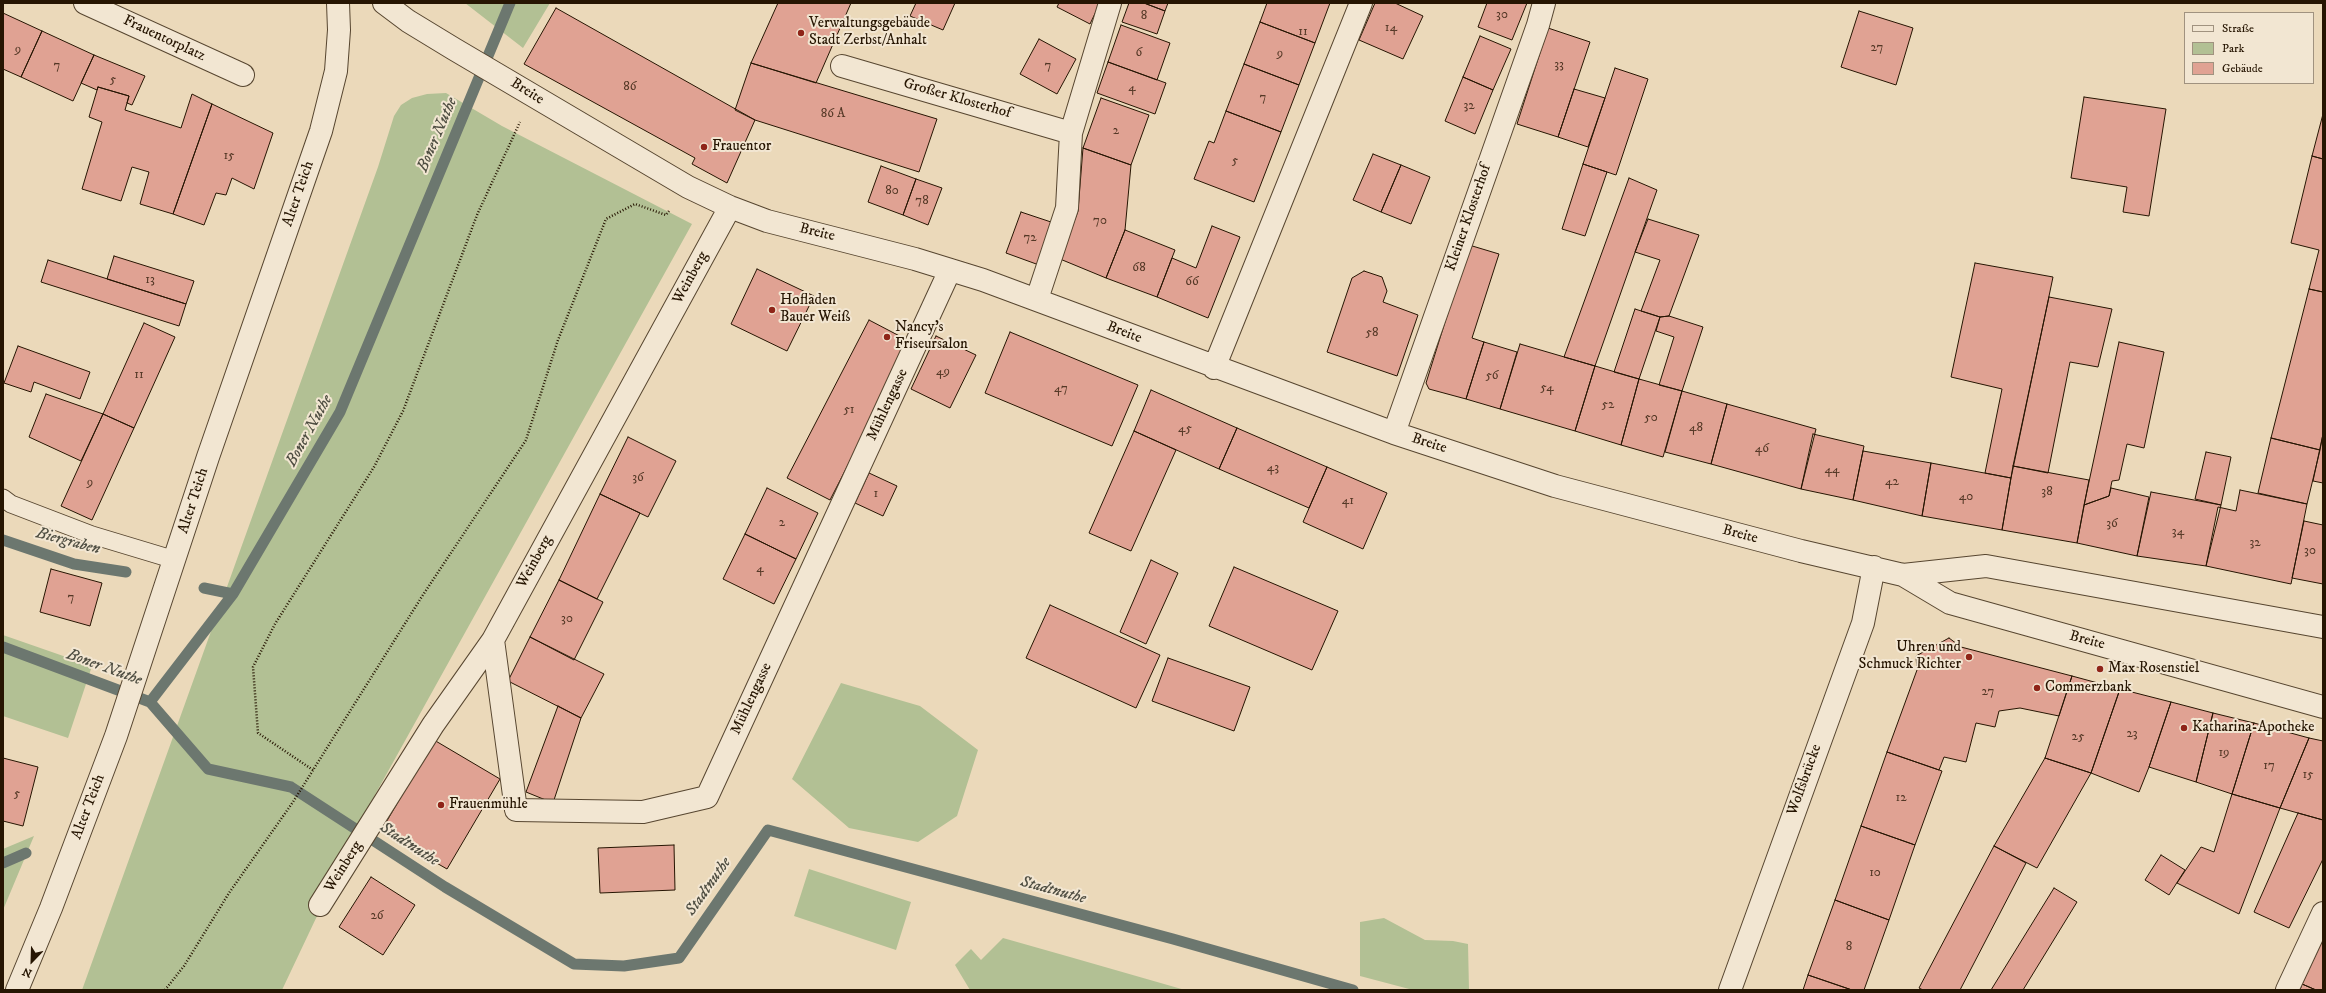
<!DOCTYPE html>
<html>
<head>
<meta charset="utf-8">
<style>
	body { margin:0 }
	#map { position:relative; width:2326px; height:993px; overflow:hidden; background:#ebd9ba; font-family:"IM FELL DW Pica",serif }
	canvas { display:block }
	.frame { position:absolute; inset:0; border:4px solid #261502; pointer-events:none }
	.legend { position:absolute; left:2184px; top:12px; width:130px; height:72px; box-sizing:border-box; background:#f2e6d2; border:1px solid #a0927f; margin:0; padding:5px 7px; list-style:none; font-size:12px; color:#261502 }
	.legend li { display:flex; align-items:center; gap:8px; height:20px }
	.legend b { width:20px; border:1px solid #a0927f }
	.north { position:absolute; left:12px; top:941px; width:40px; height:40px; -webkit-text-stroke:3px #f2e6d2; paint-order:stroke; rotate:203deg; font-size:11px; font-weight:700; line-height:16px; text-align:center; color:#261502 }
	.north::after { content:''; display:block; margin:auto; width:14px; height:18px; background:#261502; clip-path:polygon(50% 0,100% 100%,50% 72%,0 100%) }
</style>
</head>
<body>
<div id="map">
<canvas width="2326" height="993"></canvas>
<div class="frame"></div>
<ul class="legend">
<li><b style="height:5px;background:#f2e6d2"></b>Straße</li>
<li><b style="height:11px;background:#b2c094"></b>Park</li>
<li><b style="height:11px;background:#e0a293"></b>Gebäude</li>
</ul>
<div class="north">N</div>
</div>
<script>
const g = document.querySelector('canvas').getContext('2d');
g.lineJoin = 'round';
function fill(path, color) {
  g.fillStyle = color;
  g.fill(path, 'evenodd');
}
function toPath(rows) {
  const path = new Path2D();
  for (const r of rows) {
    path.moveTo(r[0], r[1]);
    for (let i = 2; i < r.length; i += 2) path.lineTo(r[i], r[i + 1]);
  }
  return path;
}
function trace(path, color, width, dash) {
  g.strokeStyle = color;
  g.lineWidth = width;
  g.lineCap = dash ? 'butt' : 'round';
  g.setLineDash(dash || []);
  g.stroke(path);
}
function drawText(font, color, halo, rows, align = 'center') {
  g.font = font + ' "IM FELL DW Pica",serif';
  g.lineWidth = 4;
  g.setLineDash([]);
  g.textBaseline = 'middle';
  g.strokeStyle = halo;
  g.fillStyle = color;
  for (const [text, x, y, turn = 0] of rows) {
    g.save();
    g.translate(x, y);
    g.rotate((+turn || 0) * Math.PI / 180);
    g.textAlign = isNaN(turn) ? turn : align;
    if (halo) g.strokeText(text, 0, 0);
    g.fillText(text, 0, 0);
    g.restore();
  }
}
fill(toPath([
	[465,3,550,3,523,48],
	[446,93,502,126,692,224,371,802,282,990,82,990,378,167,394,116,401,105,412,98,427,94],
	[3,635,92,666,68,738,3,716],
	[841,683,920,706,978,750,957,816,918,842,849,828,792,779],
	[34,836,3,910,3,849],
	[809,869,911,902,896,950,794,916],
	[1384,918,1425,940,1453,941,1468,944,1469,990,1413,990,1360,976,1360,922],
	[1003,938,1070,957,1185,990,970,990,955,965,971,949,981,960]
]), '#b2c094');
trace(toPath([
	[3,540,74,564,126,572],
	[204,588,233,594],
	[3,647,150,702,208,769,291,787,445,887,574,964,624,966,679,958,768,830,1173,939,1353,990],
	[150,702,233,594,340,412,510,3],
	[3,863,26,853]
]), '#6c776f', 11);
const building = toPath([
	[778,3,851,3,816,83,751,63,778,3],
	[916,3,955,3,943,30,910,16,916,3],
	[1059,3,1100,3,1090,24,1057,7,1059,3],
	[1129,3,1144,3,1165,11,1157,34,1122,22,1129,3],
	[1144,3,1168,3,1165,11,1144,3],
	[1267,3,1330,3,1315,43,1260,22,1267,3],
	[1375,3,1395,3,1423,16,1403,59,1359,40,1375,3],
	[1487,3,1527,3,1512,40,1478,27,1487,3],
	[556,8,755,120,727,183,692,164,695,158,524,64,556,8],
	[1859,11,1913,28,1896,85,1841,67,1859,11],
	[3,13,42,31,21,77,3,69,3,13],
	[1260,22,1315,43,1299,85,1244,64,1260,22],
	[1121,25,1170,43,1157,80,1108,62,1121,25],
	[1548,28,1590,42,1558,137,1517,124,1548,28],
	[42,31,94,55,73,101,21,77,42,31],
	[1480,36,1511,49,1493,90,1463,77,1480,36],
	[1039,39,1076,59,1057,94,1020,74,1039,39],
	[94,55,145,76,132,105,127,103,129,96,98,87,97,90,81,83,94,55],
	[1108,62,1166,83,1155,114,1097,93,1108,62],
	[751,63,937,119,919,172,755,120,735,110,751,63],
	[1244,64,1299,85,1281,132,1226,111,1244,64],
	[1615,68,1648,79,1616,175,1583,164,1615,68],
	[1463,77,1493,90,1475,134,1445,121,1463,77],
	[98,87,129,96,125,110,181,128,192,94,212,104,173,214,140,204,149,172,132,167,121,201,82,189,102,122,89,117,98,87],
	[1574,89,1605,98,1588,147,1558,137,1574,89],
	[2084,97,2166,109,2149,216,2123,212,2127,187,2071,178,2084,97],
	[1101,98,1149,115,1131,165,1083,148,1101,98],
	[212,104,273,133,254,189,232,178,226,195,216,193,204,225,173,214,212,104],
	[1226,111,1281,132,1254,202,1194,179,1209,141,1214,143,1226,111],
	[2323,114,2323,159,2312,156,2323,114],
	[1083,148,1131,165,1125,230,1106,278,1060,259,1078,211,1083,148],
	[1373,154,1401,165,1381,212,1353,200,1373,154],
	[2312,156,2323,159,2323,292,2309,289,2319,250,2291,243,2312,156],
	[1583,164,1607,172,1585,236,1562,229,1583,164],
	[1401,165,1430,177,1411,224,1381,212,1401,165],
	[881,166,916,179,903,215,868,202,881,166],
	[1629,178,1657,190,1595,366,1564,357,1629,178],
	[916,179,942,188,928,225,903,215,916,179],
	[1021,212,1054,223,1039,265,1006,253,1021,212],
	[1648,219,1699,235,1669,316,1660,317,1641,311,1660,260,1635,252,1648,219],
	[1212,226,1240,237,1208,318,1157,297,1172,258,1196,268,1212,226],
	[1125,230,1175,250,1157,297,1106,278,1125,230],
	[1469,245,1499,254,1472,338,1484,342,1466,399,1429,389,1426,383,1469,245],
	[114,256,194,281,186,304,107,279,114,256],
	[48,260,186,304,179,326,41,282,48,260],
	[1975,263,2053,277,2011,478,1985,473,2002,389,1951,377,1975,263],
	[757,269,814,296,787,351,731,324,757,269],
	[1364,271,1382,277,1387,291,1383,302,1418,315,1397,376,1327,352,1352,278,1364,271],
	[2309,289,2323,292,2323,434,2320,450,2271,438,2309,289],
	[2049,297,2112,309,2098,367,2070,362,2048,473,2013,466,2049,297],
	[1635,309,1660,317,1639,379,1614,372,1635,309],
	[1669,316,1703,327,1682,391,1659,385,1674,337,1656,331,1660,317,1669,316],
	[869,320,911,342,830,500,787,478,869,320],
	[144,323,175,337,134,428,103,414,144,323],
	[1010,332,1138,385,1112,446,985,393,1010,332],
	[936,336,976,355,950,408,911,389,936,336],
	[1484,342,1517,352,1500,409,1466,399,1484,342],
	[2119,342,2164,352,2144,448,2127,444,2119,480,2112,481,2109,496,2084,505,2119,342],
	[1520,344,1595,366,1575,431,1500,409,1520,344],
	[18,346,90,372,80,399,34,382,31,392,4,383,18,346],
	[1595,366,1639,379,1621,445,1575,431,1595,366],
	[1639,379,1682,391,1663,457,1621,445,1639,379],
	[1151,390,1237,428,1219,469,1134,431,1151,390],
	[1682,391,1727,404,1711,464,1665,452,1682,391],
	[46,394,103,414,81,461,29,437,46,394],
	[1727,404,1816,429,1801,489,1711,464,1727,404],
	[103,414,134,428,92,520,61,506,103,414],
	[1237,428,1327,467,1309,508,1219,469,1237,428],
	[1134,431,1176,450,1131,551,1089,533,1134,431],
	[1813,434,1864,446,1853,500,1801,489,1813,434],
	[2323,434,2323,483,2313,481,2323,434],
	[628,437,676,461,648,517,600,494,628,437],
	[2271,438,2320,450,2307,504,2258,493,2271,438],
	[1863,451,1931,463,1922,516,1853,500,1863,451],
	[2206,452,2231,457,2221,505,2195,499,2206,452],
	[1931,463,2011,478,2002,530,1922,516,1931,463],
	[2013,466,2089,480,2077,543,2002,530,2013,466],
	[1327,467,1387,493,1363,549,1303,522,1327,467],
	[869,473,897,486,883,516,855,503,869,473],
	[767,488,818,513,796,559,745,534,767,488],
	[2111,488,2149,497,2137,556,2077,543,2084,505,2109,496,2111,488],
	[2240,490,2307,504,2291,584,2206,566,2218,507,2236,511,2240,490],
	[2151,492,2221,505,2206,566,2137,556,2151,492],
	[600,494,640,513,597,599,559,580,600,494],
	[2304,521,2323,525,2323,584,2292,578,2304,521],
	[745,534,796,559,774,604,723,579,745,534],
	[1151,560,1178,573,1146,644,1120,632,1151,560],
	[1234,567,1338,611,1312,670,1209,626,1234,567],
	[51,569,102,583,90,626,40,612,51,569],
	[559,580,603,602,574,660,530,637,559,580],
	[1050,605,1160,655,1136,708,1026,658,1050,605],
	[530,637,604,674,581,718,508,681,530,637],
	[1949,638,1961,647,2072,676,2059,716,2020,708,1999,711,1995,727,1976,723,1966,762,1944,757,1939,770,1887,752,1917,670,1916,656,1949,638],
	[1168,658,1250,687,1234,731,1152,701,1168,658],
	[2072,676,2120,689,2091,773,2045,758,2072,676],
	[2120,689,2171,702,2149,767,2139,792,2091,773,2120,689],
	[2171,702,2213,713,2196,782,2149,767,2171,702],
	[558,706,581,718,553,803,526,792,558,706],
	[2213,713,2254,723,2232,794,2196,782,2213,713],
	[2254,723,2309,738,2280,808,2232,794,2254,723],
	[2309,738,2323,741,2323,820,2280,808,2309,738],
	[434,740,500,779,447,869,381,831,434,740],
	[1887,752,1942,771,1915,845,1861,826,1887,752],
	[3,758,38,767,23,826,3,821,3,758],
	[2045,758,2091,773,2037,868,1994,846,2045,758],
	[2232,794,2280,808,2239,914,2177,883,2201,847,2214,852,2232,794],
	[2298,813,2323,820,2323,859,2289,928,2254,912,2298,813],
	[1861,826,1915,845,1889,920,1835,900,1861,826],
	[674,845,675,890,600,893,598,848,674,845],
	[1994,846,2026,863,1960,990,1923,990,1919,988,1994,846],
	[2161,855,2185,870,2169,895,2145,880,2161,855],
	[371,877,415,905,383,955,339,927,371,877],
	[2054,888,2077,902,2023,990,1991,990,2054,888],
	[1835,900,1889,920,1864,990,1852,990,1808,975,1835,900],
	[2323,939,2323,990,2316,990,2302,984,2323,939],
	[1808,975,1852,990,1803,990,1808,975],
	[2302,984,2316,990,2300,990,2302,984]
]);
fill(building, '#e0a293');
trace(building, '#261502', 1);
const service = toPath([
	[3,498,11,504,92,535,175,560]
]);
const minor = toPath([
	[85,3,243,75],
	[384,3,408,21,454,49,688,187,730,207,767,221,915,259,983,280,1394,433,1555,486,1801,551,1903,575,1950,603,2323,707],
	[842,66,1071,133],
	[1037,299,1067,208,1071,133,1110,3],
	[1214,368,1361,3],
	[1394,433,1538,25,1544,3],
	[1903,575,1986,566,2323,627],
	[493,640,516,810,643,812,707,797,950,270],
	[320,905,433,725,493,640,730,207],
	[17,990,51,908,116,736,208,457,321,131,336,71,339,30,338,3],
	[1730,990,1863,623,1874,567],
	[2287,990,2323,913]
]);
trace(service, '#574630', 19);
trace(minor, '#574630', 24);
trace(toPath([
	[313,770,258,733,253,667,275,624,374,467,403,411,477,215,520,122],
	[165,990,184,966,229,893,293,802,421,598,526,440,558,340,606,219,635,204,666,215,669,211]
]), '#261502', 2.5, [1, 2]);
trace(service, '#f2e6d2', 17);
trace(minor, '#f2e6d2', 22);
for (const [x, y, r, color] of [
	[801,33,4,"#8f2418"],
	[704,147,4,"#8f2418"],
	[772,310,4,"#8f2418"],
	[887,337,4,"#8f2418"],
	[1969,657,4,"#8f2418"],
	[2100,669,4,"#8f2418"],
	[2037,688,4,"#8f2418"],
	[2184,728,4,"#8f2418"],
	[441,805,4,"#8f2418"]
]) {
  const dot = new Path2D();
  dot.arc(x, y, r, 0, 2 * Math.PI);
  g.fillStyle = color;
  g.fill(dot);
  trace(dot, '#f2e6d2', 1.5);
}
drawText('13px', '#543826', null, [
	["30",1502,15],
	["8",1144,16],
	["14",1391,28],
	["11",1303,32],
	["27",1877,48],
	["9",18,50],
	["6",1139,53],
	["9",1280,54],
	["33",1559,65],
	["7",57,66],
	["7",1048,66],
	["5",113,80],
	["86",630,87],
	["4",1132,88],
	["7",1263,98],
	["32",1469,106],
	["86 A",833,114],
	["2",1116,131],
	["15",229,156],
	["5",1235,161],
	["80",892,191],
	["78",922,201],
	["70",1100,221],
	["72",1030,238],
	["68",1139,268],
	["13",150,280],
	["66",1192,282],
	["58",1372,333],
	["49",943,372],
	["11",139,375],
	["56",1492,376],
	["54",1547,388],
	["47",1061,389],
	["52",1608,405],
	["51",849,410],
	["50",1651,418],
	["48",1696,428],
	["45",1185,429],
	["46",1762,449],
	["43",1273,468],
	["44",1832,470],
	["36",638,478],
	["42",1892,482],
	["9",90,483],
	["38",2047,492],
	["1",876,494],
	["40",1966,497],
	["41",1348,501],
	["2",782,523],
	["36",2112,524],
	["34",2178,532],
	["32",2255,543],
	["30",2310,551],
	["4",760,569],
	["7",71,598],
	["30",567,619],
	["27",1988,692],
	["23",2132,734],
	["25",2078,737],
	["19",2224,753],
	["17",2269,766],
	["15",2308,775],
	["5",17,794],
	["12",1901,798],
	["10",1875,873],
	["26",377,916],
	["8",1849,947]
]);
drawText('15px', '#261502', '#f2e6d2', [
	["Verwaltungsgebäude",809,24],
	["Stadt Zerbst/Anhalt",809,41],
	["Frauentor",712,147],
	["Hofladen",780,301],
	["Bauer Weiß",780,318],
	["Nancy's",895,328],
	["Friseursalon",895,345],
	["Uhren und",1961,648,"right"],
	["Schmuck Richter",1961,665,"right"],
	["Max Rosenstiel",2108,669],
	["Commerzbank",2045,688],
	["Katharina-Apotheke",2192,728],
	["Frauenmühle",449,805]
], 'left');
drawText('15px', '#261502', '#f2e6d2', [
	["Frauentorplatz",164,39,25],
	["Breite",527,92,32],
	["Großer Klosterhof",957,99,16],
	["Alter Teich",299,194,-71],
	["Kleiner Klosterhof",1469,218,-71],
	["Breite",817,233,14],
	["Weinberg",691,278,-61],
	["Breite",1124,333,21],
	["Mühlengasse",888,405,-65],
	["Breite",1429,444,18],
	["Alter Teich",194,501,-72],
	["Breite",1740,535,15],
	["Weinberg",535,562,-61],
	["Breite",2087,641,15],
	["Mühlengasse",752,699,-65],
	["Wolfsbrücke",1805,780,-70],
	["Alter Teich",89,807,-69],
	["Weinberg",344,867,-58]
]);
drawText('italic 16px', '#4f4e42', '#f2e6d2', [
	["Boner Nuthe",438,135,-67],
	["Boner Nuthe",310,431,-61],
	["Biergraben",68,542,15],
	["Boner Nuthe",104,668,20],
	["Stadtnuthe",409,845,33],
	["Stadtnuthe",709,887,-55],
	["Stadtnuthe",1053,891,15]
]);
</script>
</body>
</html>
